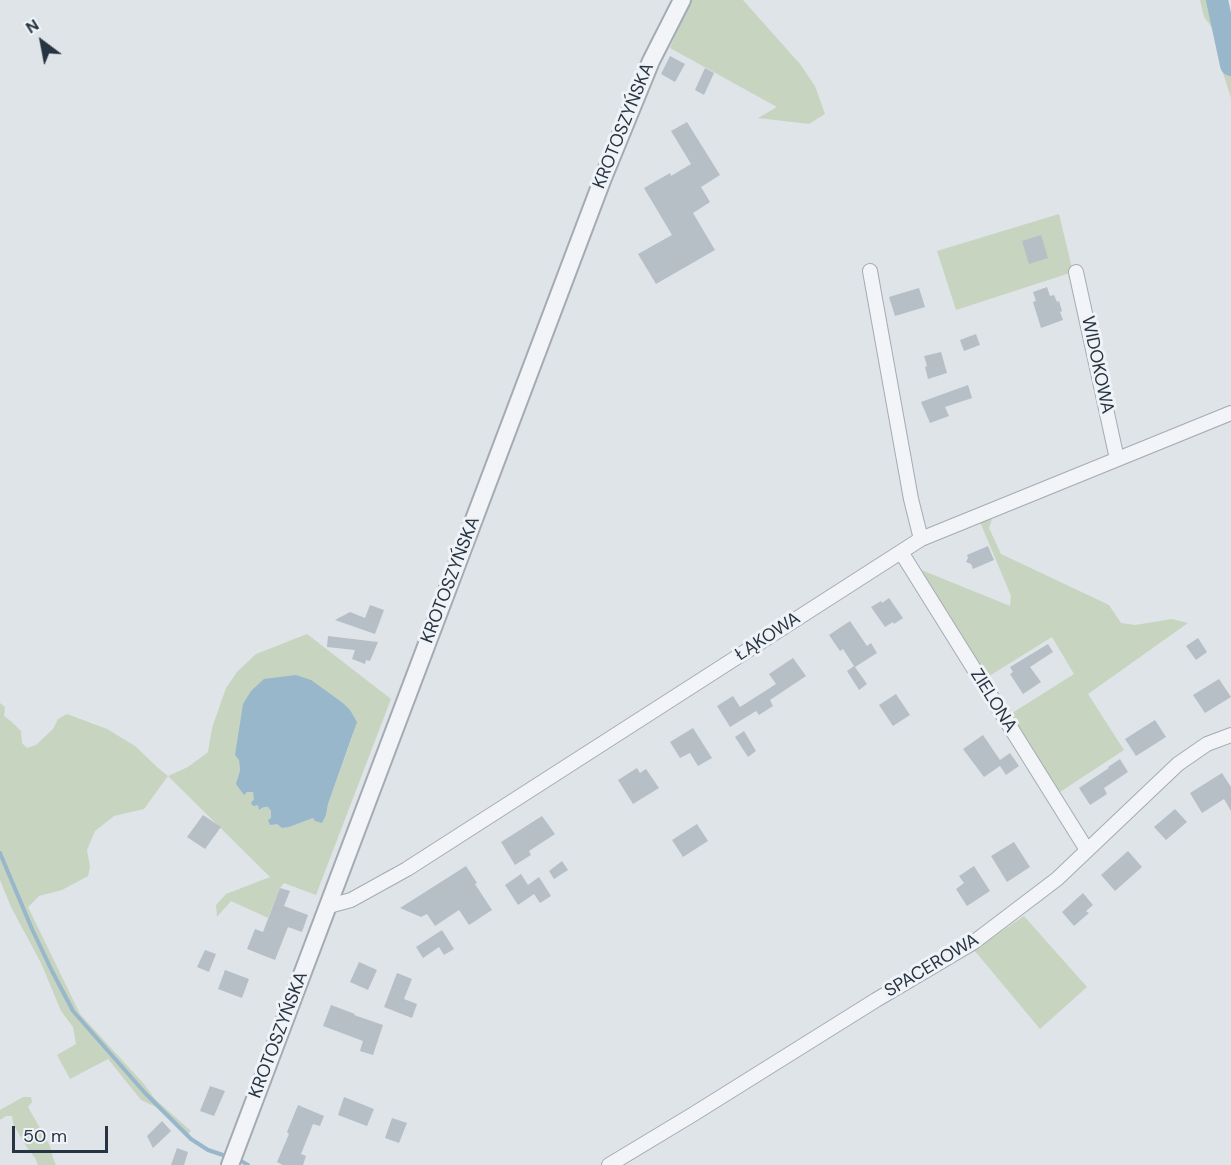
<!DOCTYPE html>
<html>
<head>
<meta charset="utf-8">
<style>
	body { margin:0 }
	#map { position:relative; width:1231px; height:1165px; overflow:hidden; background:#dfe4e9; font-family:"DM Sans",sans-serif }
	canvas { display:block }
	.north { position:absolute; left:12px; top:12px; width:60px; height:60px; -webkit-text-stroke:4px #eff3f7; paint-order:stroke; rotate:328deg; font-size:16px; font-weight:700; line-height:24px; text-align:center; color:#273441 }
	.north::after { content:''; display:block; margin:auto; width:21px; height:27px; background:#273441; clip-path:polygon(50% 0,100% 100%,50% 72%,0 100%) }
	.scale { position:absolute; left:12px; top:1126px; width:96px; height:27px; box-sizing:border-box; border:3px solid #273441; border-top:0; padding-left:8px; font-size:18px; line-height:21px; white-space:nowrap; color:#273441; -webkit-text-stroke:4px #eff3f7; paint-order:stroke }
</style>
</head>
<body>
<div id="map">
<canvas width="1231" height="1165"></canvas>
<div class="north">N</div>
<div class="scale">50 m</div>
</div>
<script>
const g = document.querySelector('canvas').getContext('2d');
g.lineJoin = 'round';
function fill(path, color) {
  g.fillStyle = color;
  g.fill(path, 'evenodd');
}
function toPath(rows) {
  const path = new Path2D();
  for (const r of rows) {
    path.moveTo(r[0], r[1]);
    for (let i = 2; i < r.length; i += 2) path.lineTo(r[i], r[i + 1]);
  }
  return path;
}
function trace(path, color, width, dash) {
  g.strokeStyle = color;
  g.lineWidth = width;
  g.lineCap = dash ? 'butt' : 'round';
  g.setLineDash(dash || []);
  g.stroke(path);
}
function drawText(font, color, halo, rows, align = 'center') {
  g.font = font + ' "DM Sans",sans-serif';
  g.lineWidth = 6;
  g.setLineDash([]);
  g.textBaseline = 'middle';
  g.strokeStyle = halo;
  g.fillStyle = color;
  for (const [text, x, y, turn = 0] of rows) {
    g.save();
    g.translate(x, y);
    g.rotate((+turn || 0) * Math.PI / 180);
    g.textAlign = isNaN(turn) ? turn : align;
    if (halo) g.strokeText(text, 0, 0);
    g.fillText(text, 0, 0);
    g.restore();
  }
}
fill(toPath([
	[691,0,743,0,800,64,815,86,825,114,809,124,758,118,777,107,670,48,682,18],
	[1200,0,1224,0,1225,7,1231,18,1231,98,1222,70,1213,29,1204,17],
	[1059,214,1073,272,956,310,937,251],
	[992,519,989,528,1001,554,1109,605,1121,623,1135,625,1172,619,1188,623,1088,694,1124,750,1060,792,1009,715,1074,674,1052,637,986,678,919,569,1010,606,1011,596,980,522],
	[307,634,391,699,316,895,284,883,280,888,268,918,231,901,217,917,216,905,226,894,270,877,168,776,144,809,114,816,95,831,87,850,90,867,88,876,62,890,39,896,28,907,80,1014,144,1084,155,1099,191,1131,186,1136,156,1107,141,1100,108,1059,70,1079,57,1055,76,1044,73,1027,61,1011,41,963,11,907,0,880,0,703,5,707,4,716,12,722,21,731,22,743,27,748,36,745,53,729,58,719,67,714,107,729,135,746,157,767,168,776,188,767,208,752,212,728,226,688,237,672,256,654],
	[327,692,343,703,353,734,328,804,326,815,313,818,288,827,282,828,271,818,271,811,268,807,264,807,260,810,253,792,247,792,240,771,239,759],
	[1024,916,1087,987,1040,1029,974,950],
	[23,1097,31,1097,32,1102,28,1107,50,1146,53,1158,56,1165,38,1165,35,1158,28,1149,14,1126,12,1116,6,1116,0,1120,0,1110]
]), '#c7d4c0');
fill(toPath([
	[296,675,311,680,343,703,350,710,357,722,328,804,326,815,322,823,315,821,313,818,289,827,282,828,277,824,270,825,268,820,271,818,271,811,268,807,264,807,259,810,258,805,253,806,251,803,254,799,253,792,247,792,244,795,236,784,240,771,239,760,235,755,243,704,251,691,264,679]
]), '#98b7cb');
trace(toPath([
	[0,853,32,929,52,971,73,1011,145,1093,191,1139,208,1150,226,1156],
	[241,1161,248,1165]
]), '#98b7cb', 4);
trace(toPath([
	[1217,0,1231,65]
]), '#98b7cb', 22);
fill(toPath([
	[670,56,685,64,675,82,661,74],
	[705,68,714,73,704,95,695,90],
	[687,122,720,175,701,187,710,202,693,213,715,250,656,284,638,254,672,235,644,188,670,173,671,176,691,164,671,131],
	[1041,235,1048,258,1029,264,1022,241],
	[1047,287,1050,296,1054,295,1057,302,1059,301,1062,311,1060,312,1063,320,1041,328,1033,302,1036,301,1033,292],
	[919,288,925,307,895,316,889,297],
	[976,334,980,345,964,351,960,340],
	[941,352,947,373,928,379,925,367,927,366,924,356],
	[968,385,972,398,945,407,949,416,930,423,921,402],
	[988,546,994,560,973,569,971,564,966,562,968,558,967,555],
	[889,598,903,618,894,624,893,622,885,627,871,607,881,601,882,603],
	[370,605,384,610,375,634,335,620,350,612,365,618],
	[850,621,867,646,871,643,877,653,855,667,867,684,859,690,847,671,854,666,843,649,840,651,829,635],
	[328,636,378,642,370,661,366,660,365,664,352,659,355,650,327,647],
	[1198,638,1207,652,1196,660,1186,646],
	[1048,644,1053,652,1030,667,1041,682,1023,694,1010,674,1013,672,1010,667],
	[793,658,806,676,770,700,773,706,759,715,756,711,730,727,717,706,733,696,740,707,776,684,769,674],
	[1219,679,1231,697,1205,713,1193,695],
	[896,694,910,715,893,726,879,705],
	[1155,720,1166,737,1136,756,1125,739],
	[693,728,712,758,698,766,690,753,680,758,670,742],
	[744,731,756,751,748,757,735,737],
	[983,735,1000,760,1010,753,1019,766,1006,775,1000,766,984,777,963,749],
	[1120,759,1128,772,1104,788,1107,794,1090,805,1079,788,1109,768,1108,767],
	[637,768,640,773,646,769,659,788,633,804,618,780],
	[1222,773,1231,787,1231,811,1224,799,1202,813,1190,793],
	[1175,809,1187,822,1166,840,1154,827],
	[203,815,221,827,205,849,187,837],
	[542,816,555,834,529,851,531,855,515,865,501,842],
	[697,824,708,841,683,857,672,840],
	[1014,842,1030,867,1007,882,991,856],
	[1128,851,1142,867,1115,891,1101,875],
	[562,861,568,870,554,879,549,871],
	[466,866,477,883,475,884,492,910,469,925,459,910,435,926,427,914,421,917,400,908],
	[974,866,990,891,967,906,956,889,964,883,959,876],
	[521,874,528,885,539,877,551,896,540,903,534,894,518,905,505,885],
	[280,888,290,891,284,906,308,915,302,932,288,927,275,960,247,949,255,929,263,932],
	[1083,893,1093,905,1086,911,1089,913,1074,926,1062,912],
	[442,930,454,949,444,955,439,947,423,958,416,947],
	[205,950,216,954,209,972,197,967],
	[359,962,377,970,368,990,350,982],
	[225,970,249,979,242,998,218,989],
	[397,973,412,979,404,999,417,1004,412,1018,384,1007],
	[331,1005,355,1014,354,1015,383,1025,373,1055,360,1051,363,1041,323,1026],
	[210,1086,225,1091,214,1116,200,1111],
	[344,1097,374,1109,367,1126,338,1115],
	[298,1105,324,1116,320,1126,313,1124,301,1154,306,1156,303,1165,283,1165,277,1162,289,1134,287,1132],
	[392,1118,407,1123,399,1143,385,1138],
	[162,1121,171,1131,153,1148,147,1136],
	[177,1148,188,1152,184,1165,171,1165]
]), '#b6bec6');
const minor = toPath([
	[870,271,911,499,921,539],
	[1076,272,1117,459],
	[901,552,1087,850],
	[329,906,351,900,407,869,921,539,1231,413],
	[609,1165,692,1115,876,1000,974,942,1057,879,1178,764,1207,744,1231,735]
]);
const tertiary = toPath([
	[230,1165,603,178,651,61,682,0]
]);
trace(minor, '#a4acb3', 16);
trace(tertiary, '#a4acb3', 20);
trace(minor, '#f2f4f7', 14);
trace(tertiary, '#f2f4f7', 16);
drawText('18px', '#273441', '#eff3f7', [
	["KROTOSZYŃSKA",624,126,-68],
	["WIDOKOWA",1097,365,78],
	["KROTOSZYŃSKA",451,580,-69],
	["ŁĄKOWA",768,637,-33],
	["ZIELONA",993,701,58],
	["SPACEROWA",932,966,-31],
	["KROTOSZYŃSKA",279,1035,-69]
]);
</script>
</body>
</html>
